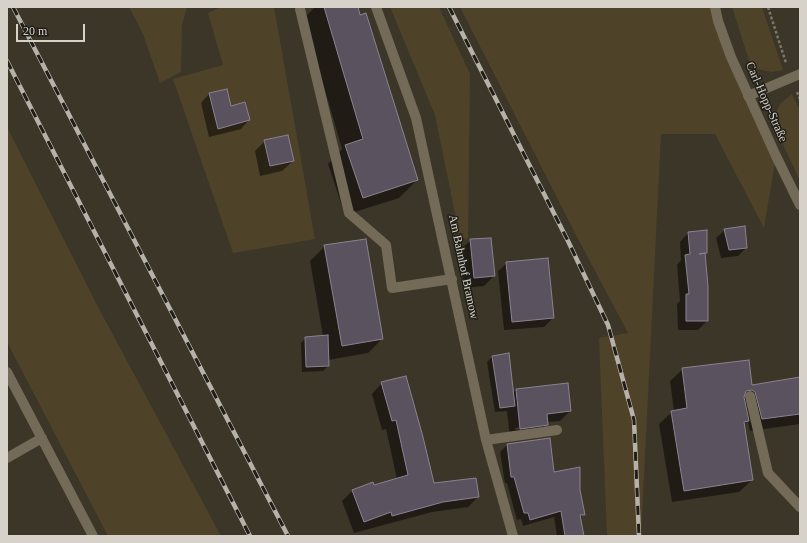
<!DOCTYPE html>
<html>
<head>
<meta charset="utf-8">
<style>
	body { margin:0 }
	#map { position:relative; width:807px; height:543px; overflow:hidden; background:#3c3628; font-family:"Times New Roman",serif }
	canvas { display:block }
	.frame { position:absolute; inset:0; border:8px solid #d6d2ca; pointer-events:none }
	.scale { position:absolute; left:16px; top:24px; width:69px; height:18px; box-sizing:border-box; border:2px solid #d6d2ca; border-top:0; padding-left:5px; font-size:12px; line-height:14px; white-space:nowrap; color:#d6d2ca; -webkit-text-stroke:3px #201e18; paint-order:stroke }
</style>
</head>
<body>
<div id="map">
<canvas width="807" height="543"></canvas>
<div class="frame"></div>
<div class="scale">20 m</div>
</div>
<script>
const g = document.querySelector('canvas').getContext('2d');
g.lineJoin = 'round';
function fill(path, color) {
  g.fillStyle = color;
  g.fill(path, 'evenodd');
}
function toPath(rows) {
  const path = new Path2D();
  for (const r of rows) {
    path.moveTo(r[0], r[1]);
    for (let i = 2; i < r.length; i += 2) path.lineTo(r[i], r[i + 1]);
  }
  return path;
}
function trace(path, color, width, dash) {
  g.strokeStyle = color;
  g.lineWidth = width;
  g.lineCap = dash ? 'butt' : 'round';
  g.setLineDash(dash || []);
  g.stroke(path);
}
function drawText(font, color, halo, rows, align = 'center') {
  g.font = font + ' "Times New Roman",serif';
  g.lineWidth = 3;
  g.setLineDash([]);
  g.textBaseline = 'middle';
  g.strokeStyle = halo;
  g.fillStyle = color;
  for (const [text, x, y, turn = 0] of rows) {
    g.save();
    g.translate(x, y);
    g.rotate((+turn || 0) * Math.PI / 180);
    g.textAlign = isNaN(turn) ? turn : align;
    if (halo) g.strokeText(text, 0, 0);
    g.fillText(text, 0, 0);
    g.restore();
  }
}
fill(toPath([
	[129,7,187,7,182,25,181,72,160,83,143,34],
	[221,7,274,7,315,239,233,253,173,79,223,65,208,13],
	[390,7,439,7,470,74,468,239,460,238,435,115],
	[460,7,715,7,776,156,764,228,715,134,661,134,641,536,607,536,599,338,628,333,575,233],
	[732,7,762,7,783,70,772,72,756,69,749,60],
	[792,94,800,111,799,179,773,123,775,114,781,103],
	[7,127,98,307,221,536,108,536,7,342]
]), '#4e4328');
fill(toPath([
	[315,7,356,7,417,180,399,198,345,215,328,164,342,149,304,18],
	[209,94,231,107,249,120,241,129,209,137,201,103],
	[265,141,293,161,282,171,260,176,255,151],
	[725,230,746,248,738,256,721,258,716,238],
	[688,233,706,252,704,255,707,321,698,330,678,330,677,304,680,301,677,265,681,260,680,242],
	[471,240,494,276,484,286,464,288,460,250],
	[325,246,382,339,368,353,328,360,328,366,323,371,302,372,301,343,306,338,323,336,310,261],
	[507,263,553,318,544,327,504,330,498,271],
	[508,354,512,394,516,390,570,411,560,421,547,422,547,424,537,434,510,438,507,411,495,412,487,362,492,357],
	[537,425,537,427,516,430,515,428],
	[683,369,751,386,800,395,800,424,750,431,748,421,743,425,752,480,739,492,672,502,659,424,672,412,674,411,670,381],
	[382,383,433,484,478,497,468,507,432,512,354,533,342,501,353,490,397,479,386,429,382,430,372,394],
	[507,445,554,474,584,514,580,518,583,536,557,536,554,517,523,526,521,519,517,520,507,483,505,483,500,452]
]), '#0007');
const building = toPath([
	[324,7,358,7,360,15,366,13,418,180,363,198,345,145,363,139,324,7],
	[227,89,231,106,245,102,250,120,218,129,209,93,227,89],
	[288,135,294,161,270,166,264,140,288,135],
	[745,226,747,248,729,250,724,229,745,226],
	[707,230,707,253,699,254,705,253,708,286,708,321,686,321,686,294,689,294,685,255,690,254,688,232,707,230],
	[491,238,495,276,474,278,470,239,491,238],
	[366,239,383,339,342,346,324,245,366,239],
	[548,258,554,318,512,322,506,262,548,258],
	[328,335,329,366,306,367,305,337,328,335],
	[509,353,515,406,500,408,492,356,509,353],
	[749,360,752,385,800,377,800,414,762,419,755,392,752,390,746,391,744,397,749,421,744,422,753,480,684,491,671,411,687,408,682,368,749,360],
	[406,376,423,437,434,483,476,478,479,497,443,502,392,516,391,512,364,522,352,490,373,482,374,485,408,475,396,420,392,421,381,382,406,376],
	[568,383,571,411,547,414,548,425,520,429,516,389,568,383],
	[550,438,554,472,580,467,580,490,585,515,580,515,584,536,565,536,561,511,530,520,528,513,524,513,514,477,511,477,507,444,550,438]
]);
fill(building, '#5b5260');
trace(building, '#8b8291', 1);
trace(toPath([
	[768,7,786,63],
	[797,92,800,99]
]), '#797468', 2.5, [3, 2]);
trace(toPath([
	[376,7,416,118,486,440,513,536],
	[715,7,718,21,731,57,776,156,800,205],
	[300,9,349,213,386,245,392,288,452,279],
	[748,96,800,74],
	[7,372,93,536],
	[750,396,768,473,800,507],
	[486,440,557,430],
	[7,458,42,438]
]), '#736b58', 10);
const rail = toPath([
	[13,7,288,536],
	[449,7,568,241,608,325,634,420,639,536],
	[7,61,250,536]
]);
trace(rail, '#b7b2a9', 4.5);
trace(rail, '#201e18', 3, [9]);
drawText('12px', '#d6d2ca', '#201e18', [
	["Carl-Hopp-Straße",766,102,66],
	["Am Bahnhof Bramow",463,267,78]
]);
</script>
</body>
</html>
